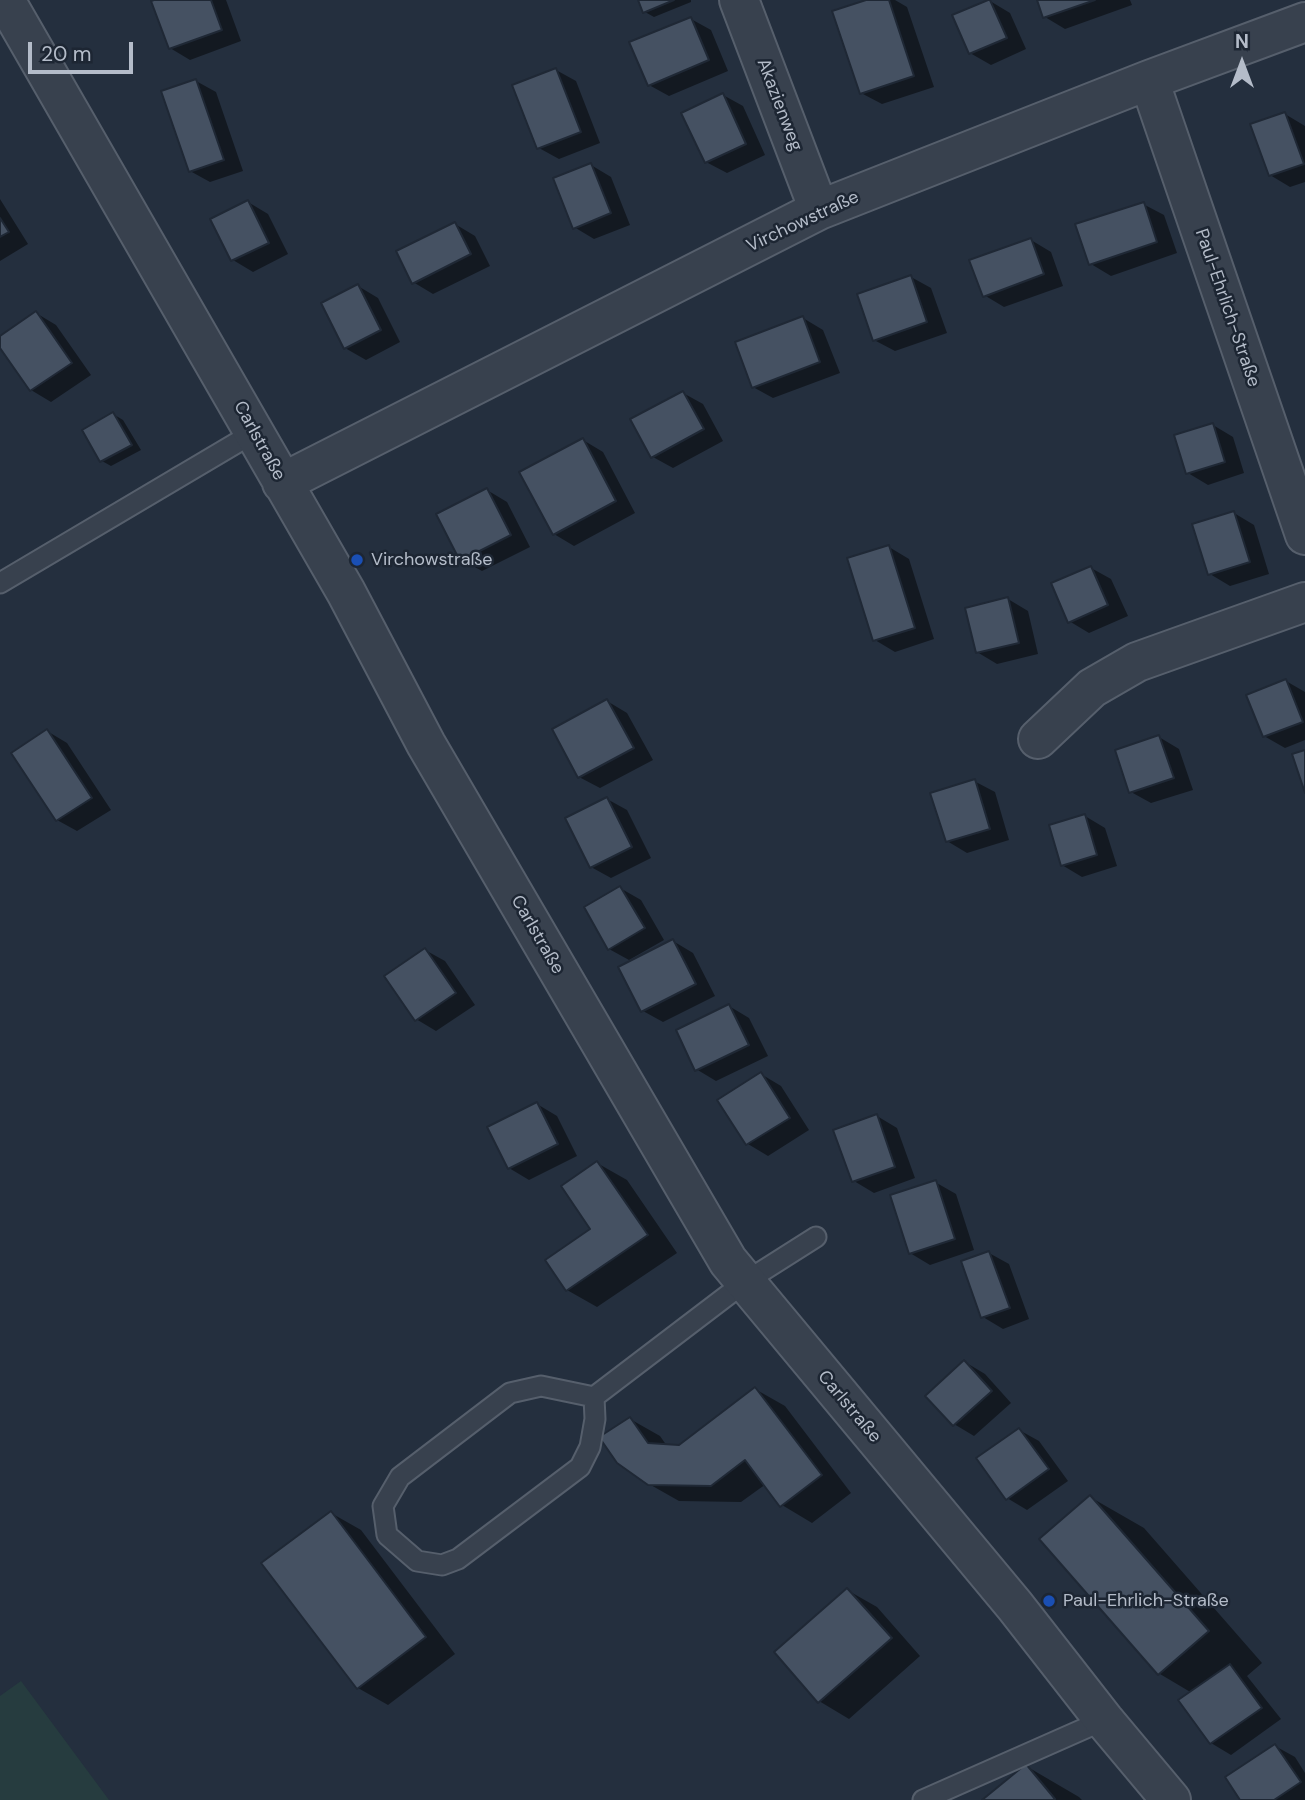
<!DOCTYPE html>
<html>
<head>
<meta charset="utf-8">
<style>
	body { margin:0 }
	#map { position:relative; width:1305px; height:1800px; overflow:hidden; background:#242f3e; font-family:"DM Sans",sans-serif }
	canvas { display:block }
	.north { position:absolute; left:1207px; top:28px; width:70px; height:70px; -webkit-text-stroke:5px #1d2633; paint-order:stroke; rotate:0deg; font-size:19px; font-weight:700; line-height:28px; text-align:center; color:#b4bcc9 }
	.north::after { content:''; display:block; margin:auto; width:24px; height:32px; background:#b4bcc9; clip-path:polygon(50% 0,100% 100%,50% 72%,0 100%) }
	.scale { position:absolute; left:28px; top:42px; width:105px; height:32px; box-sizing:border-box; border:4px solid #b4bcc9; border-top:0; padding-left:9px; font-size:21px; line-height:24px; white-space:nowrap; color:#b4bcc9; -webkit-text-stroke:5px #1d2633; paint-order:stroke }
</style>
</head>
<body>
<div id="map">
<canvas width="1305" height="1800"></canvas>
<div class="north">N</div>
<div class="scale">20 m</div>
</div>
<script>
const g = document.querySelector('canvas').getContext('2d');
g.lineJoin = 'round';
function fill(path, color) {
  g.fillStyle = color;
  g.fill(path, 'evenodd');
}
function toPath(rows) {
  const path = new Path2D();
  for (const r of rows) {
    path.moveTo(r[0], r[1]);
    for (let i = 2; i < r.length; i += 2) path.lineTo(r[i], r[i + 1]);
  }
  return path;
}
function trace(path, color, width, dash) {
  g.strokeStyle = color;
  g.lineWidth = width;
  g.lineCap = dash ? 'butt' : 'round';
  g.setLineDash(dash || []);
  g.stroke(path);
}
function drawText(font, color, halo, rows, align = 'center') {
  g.font = font + ' "DM Sans",sans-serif';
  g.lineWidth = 5;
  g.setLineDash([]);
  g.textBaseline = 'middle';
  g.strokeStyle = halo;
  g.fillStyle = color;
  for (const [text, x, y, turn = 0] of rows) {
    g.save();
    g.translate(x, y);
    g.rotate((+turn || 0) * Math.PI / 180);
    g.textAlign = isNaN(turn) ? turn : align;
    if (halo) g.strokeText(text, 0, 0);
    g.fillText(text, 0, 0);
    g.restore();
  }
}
fill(toPath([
	[21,1681,109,1800,0,1800,0,1696]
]), '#263c3f');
fill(toPath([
	[159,0,226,0,241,41,190,60,170,48],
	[640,0,691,0,691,2,654,17,645,12],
	[872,0,895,0,907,7,934,87,882,104,861,93],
	[1039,0,1130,0,1132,5,1065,29,1045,17],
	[990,1,1010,13,1026,49,991,65,970,53],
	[691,19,711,30,728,71,669,96,649,85],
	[556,70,576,81,600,143,559,159,539,148],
	[196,81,216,92,243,171,210,182,190,171],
	[723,95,743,106,765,155,727,173,706,162],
	[1285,114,1305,126,1305,182,1290,187,1270,175],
	[591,165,611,177,630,225,594,239,574,227],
	[0,199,28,244,0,261],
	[248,202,268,214,288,254,253,272,233,260,213,220],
	[1143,204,1164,215,1177,253,1111,276,1091,264],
	[455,224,475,236,490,266,433,294,413,282],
	[1031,240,1051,252,1063,286,1004,307,984,295],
	[911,277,931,288,947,333,895,351,874,340],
	[358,286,378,298,400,342,366,360,345,348],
	[36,313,56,325,91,375,51,402,31,390,0,345,0,338],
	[803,318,823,330,840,373,773,398,753,387],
	[683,393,703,404,723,441,673,468,653,457],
	[113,414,123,420,141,450,111,466,102,461],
	[1213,425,1233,437,1244,473,1208,485,1188,473],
	[583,440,603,452,635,513,574,546,554,534],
	[487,490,507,502,530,547,482,571,462,560],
	[1234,513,1254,525,1269,574,1230,586,1210,574],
	[889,547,909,559,934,639,895,652,875,640],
	[1091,568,1111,579,1128,616,1089,633,1069,621],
	[1008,599,1028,611,1038,654,997,664,977,652],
	[1286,681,1305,692,1305,740,1285,748,1264,736],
	[607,701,627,713,653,760,600,788,579,777],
	[47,731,67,743,111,810,77,831,57,820],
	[1159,737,1179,749,1193,790,1151,803,1131,792],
	[974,781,995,792,1009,840,967,853,947,841],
	[607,799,627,810,651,858,611,878,591,867],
	[1085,816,1105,828,1117,866,1082,877,1062,865],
	[620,888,641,900,664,940,629,960,609,949],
	[673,941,693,953,715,996,663,1022,643,1011],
	[425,950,445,961,475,1005,436,1031,416,1019],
	[729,1006,749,1018,768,1056,716,1081,696,1069],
	[761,1074,781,1086,809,1130,768,1156,748,1144,720,1100],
	[537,1104,557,1116,577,1156,529,1180,509,1168],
	[877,1116,897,1128,915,1178,874,1193,854,1181],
	[597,1163,627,1180,677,1253,597,1307,567,1290,593,1230],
	[935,1182,956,1194,974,1250,930,1265,910,1253],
	[989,1253,1009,1264,1029,1319,1003,1329,983,1317],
	[965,1362,985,1374,1011,1403,974,1436,954,1424],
	[755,1389,785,1406,851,1493,812,1523,782,1505,766,1484,741,1502,679,1501,649,1484,630,1419,660,1436,667,1446,680,1446],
	[1019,1430,1039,1441,1068,1481,1027,1510,1007,1498],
	[1090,1497,1144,1528,1262,1663,1247,1676,1281,1719,1231,1755,1211,1743,1192,1693,1160,1674,1041,1539],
	[331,1513,361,1530,455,1654,388,1705,358,1688],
	[847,1590,877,1607,920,1656,849,1719,819,1701],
	[1275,1746,1295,1757,1305,1773,1305,1800,1242,1800],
	[1026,1766,1079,1797,1082,1800,985,1800]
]), '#0007');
const building = toPath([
	[154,0,211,0,222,30,169,49,151,1,154,0],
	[638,0,674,0,643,13,638,0],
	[866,0,889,0,914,76,860,94,832,11,866,0],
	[988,0,990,0,1007,38,969,54,952,15,988,0],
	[1037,0,1095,0,1043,18,1037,0],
	[691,17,709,60,648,86,629,42,691,17],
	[556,68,581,132,537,149,512,85,556,68],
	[196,79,224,160,189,172,161,91,196,79],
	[723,93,746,144,705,163,681,113,723,93],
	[1285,112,1304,164,1269,176,1250,124,1285,112],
	[591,163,611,213,573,229,553,178,591,163],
	[248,200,269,243,231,261,210,219,248,200],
	[1144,202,1157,242,1089,265,1075,224,1144,202],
	[0,218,9,232,0,237,0,218],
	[455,222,471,254,412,284,396,251,455,222],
	[1031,238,1044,274,983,297,969,260,1031,238],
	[911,275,927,322,873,341,857,294,911,275],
	[358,284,381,330,344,349,321,303,358,284],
	[36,311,72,363,30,391,0,348,0,336,36,311],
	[803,316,820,362,752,388,735,342,803,316],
	[683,391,704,429,651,458,630,419,683,391],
	[113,412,132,445,100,462,82,430,113,412],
	[1213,423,1225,462,1186,474,1174,435,1213,423],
	[583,438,616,501,553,535,519,472,583,438],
	[487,488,511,535,460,561,436,514,487,488],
	[1234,511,1250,562,1208,575,1192,524,1234,511],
	[889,545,915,628,873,641,847,558,889,545],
	[1091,566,1108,605,1068,623,1051,583,1091,566],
	[1008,597,1019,643,976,653,965,608,1008,597],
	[1286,679,1303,722,1263,737,1246,695,1286,679],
	[607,699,634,748,578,778,552,729,607,699],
	[47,729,92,798,56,821,11,753,47,729],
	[1159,735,1174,778,1129,793,1115,750,1159,735],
	[1305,750,1305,793,1292,754,1305,750],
	[975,779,990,829,946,842,930,793,975,779],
	[607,797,632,847,590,868,565,818,607,797],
	[1085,814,1097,855,1061,866,1049,825,1085,814],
	[620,886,645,928,608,950,584,907,620,886],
	[673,939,696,984,641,1012,618,967,673,939],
	[425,948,456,993,415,1021,384,976,425,948],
	[729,1004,749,1045,695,1071,676,1030,729,1004],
	[761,1072,790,1118,746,1145,717,1100,761,1072],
	[537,1102,558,1144,508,1169,487,1127,537,1102],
	[877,1114,895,1167,852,1182,833,1130,877,1114],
	[597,1161,648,1235,566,1291,545,1260,590,1229,561,1186,597,1161],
	[936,1180,955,1239,909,1254,890,1195,936,1180],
	[989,1251,1010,1308,981,1318,961,1261,989,1251],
	[964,1360,992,1391,953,1426,925,1396,964,1360],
	[755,1387,822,1475,780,1507,745,1460,711,1486,648,1485,617,1463,599,1437,630,1417,648,1443,679,1445,755,1387],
	[1019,1428,1049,1469,1006,1500,976,1458,1019,1428],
	[1090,1495,1209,1631,1158,1675,1039,1539,1090,1495],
	[331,1511,426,1637,357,1689,261,1563,331,1511],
	[847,1588,892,1638,818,1703,774,1652,847,1588],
	[1230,1664,1262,1708,1210,1744,1178,1700,1230,1664],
	[1275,1744,1301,1782,1274,1800,1240,1800,1225,1777,1275,1744],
	[1026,1764,1055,1799,1053,1800,982,1800,1026,1764]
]);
fill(building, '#455162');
trace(building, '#1f2835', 2);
const lane = toPath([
	[0,583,255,432],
	[594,1397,595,1419,590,1447,580,1467,458,1559,442,1565,417,1561,387,1535,383,1506,400,1477,510,1393,541,1386,594,1397,745,1282,816,1237],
	[923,1800,1104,1720]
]);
const street = toPath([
	[5,0,346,592,426,744,728,1261,1015,1606,1104,1720,1171,1800],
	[739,0,819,210],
	[1149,80,1305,535],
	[282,483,819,210,1149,80,1305,22],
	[1038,739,1092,688,1137,662,1305,602]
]);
trace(lane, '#565f6c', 23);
trace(street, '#565f6c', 42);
trace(lane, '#38414e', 19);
trace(street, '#38414e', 38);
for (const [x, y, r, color] of [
	[357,560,7,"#1a4fb4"],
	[1049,1601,7,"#1a4fb4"]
]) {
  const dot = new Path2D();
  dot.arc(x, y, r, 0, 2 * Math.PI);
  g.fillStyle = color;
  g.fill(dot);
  trace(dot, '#1d2633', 2.5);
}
drawText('18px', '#b4bcc9', '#1d2633', [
	["Akazienweg",779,105,69],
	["Virchowstraße",803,222,-25],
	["Paul-Ehrlich-Straße",1227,308,71],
	["Carlstraße",259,441,61],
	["Carlstraße",537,935,60],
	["Carlstraße",849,1407,50]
]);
drawText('18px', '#b4bcc9', '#1d2633', [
	["Virchowstraße",371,560],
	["Paul-Ehrlich-Straße",1063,1601]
], 'left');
</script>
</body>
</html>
